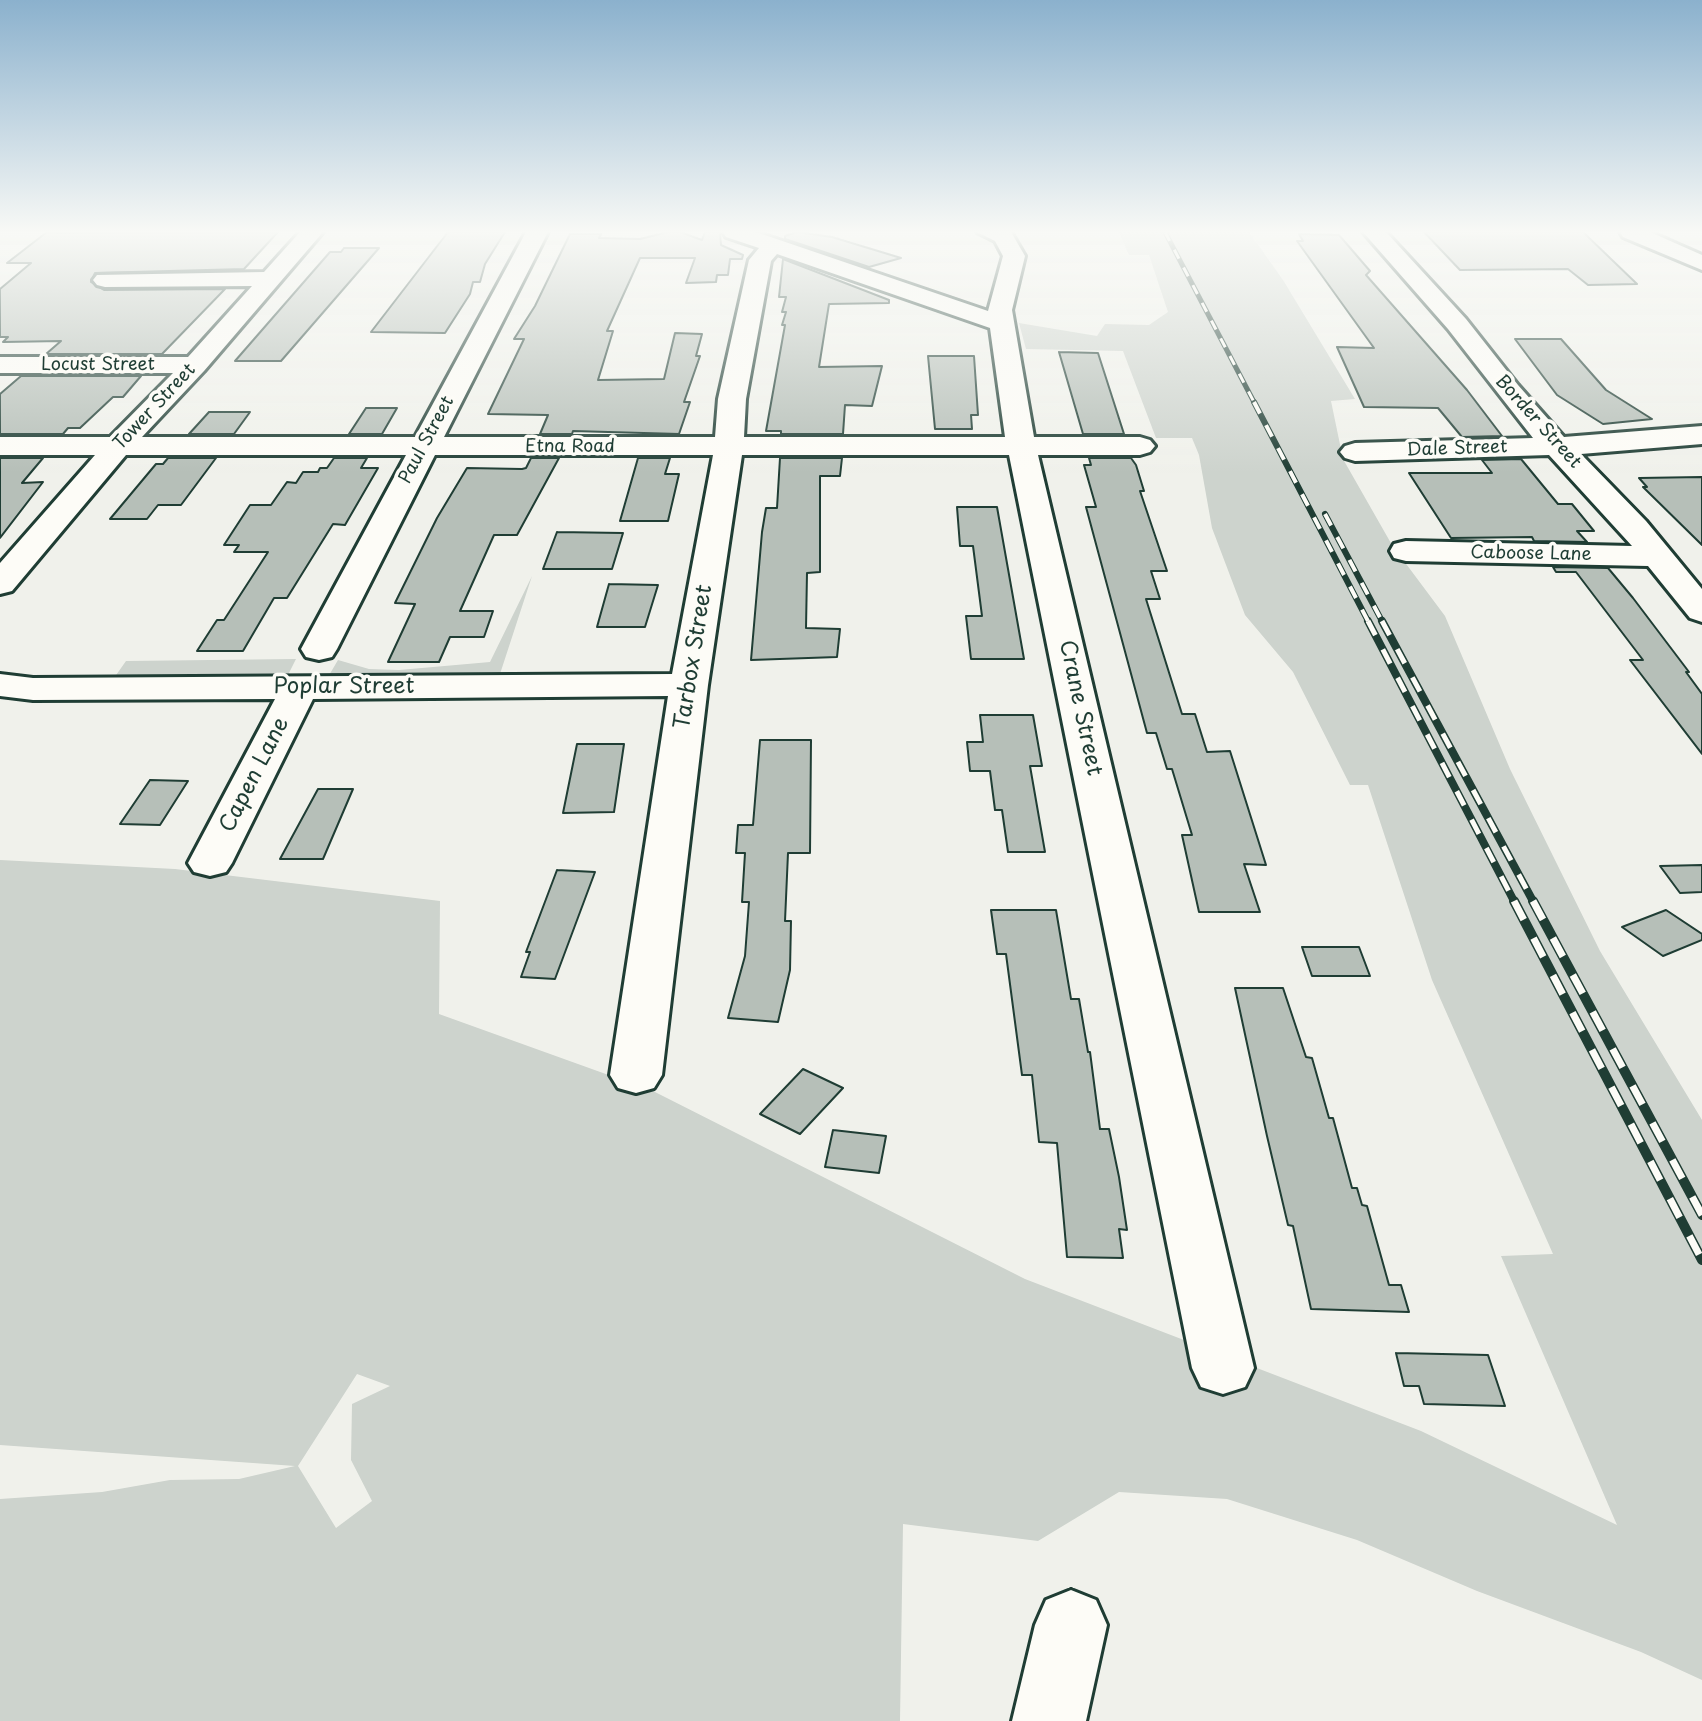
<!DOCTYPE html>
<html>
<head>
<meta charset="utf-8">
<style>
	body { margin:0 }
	canvas { display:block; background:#f0f1eb }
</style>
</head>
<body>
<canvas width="1702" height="1721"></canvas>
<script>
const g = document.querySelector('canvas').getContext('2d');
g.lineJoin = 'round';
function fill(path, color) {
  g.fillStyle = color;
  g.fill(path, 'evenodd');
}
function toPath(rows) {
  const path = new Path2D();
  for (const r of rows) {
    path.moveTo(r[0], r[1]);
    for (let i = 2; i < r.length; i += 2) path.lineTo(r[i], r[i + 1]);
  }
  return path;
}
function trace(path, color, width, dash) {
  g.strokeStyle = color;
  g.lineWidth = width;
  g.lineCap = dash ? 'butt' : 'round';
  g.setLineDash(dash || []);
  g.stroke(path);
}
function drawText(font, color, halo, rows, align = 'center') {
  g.font = font + ' "Playpen Sans",sans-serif';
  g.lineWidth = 7;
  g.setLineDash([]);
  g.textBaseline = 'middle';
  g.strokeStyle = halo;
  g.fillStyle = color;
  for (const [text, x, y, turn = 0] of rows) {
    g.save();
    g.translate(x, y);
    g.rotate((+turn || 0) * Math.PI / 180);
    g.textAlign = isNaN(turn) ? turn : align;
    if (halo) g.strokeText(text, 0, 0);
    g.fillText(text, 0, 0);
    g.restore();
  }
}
fill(toPath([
	[1119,232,1249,232,1283,280,1355,399,1331,401,1343,459,1392,545,1445,616,1510,769,1600,951,1702,1120,1702,1680,1641,1652,1477,1591,1357,1540,1227,1499,1119,1492,1038,1541,903,1524,900,1721,0,1721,0,1499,102,1492,170,1480,239,1479,295,1466,0,1445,0,860,175,869,440,901,439,1014,653,1091,1025,1279,1421,1431,1617,1525,1501,1256,1553,1254,1432,980,1368,785,1350,785,1293,672,1245,615,1212,528,1199,455,1192,438,1156,438,1123,351,1026,349,1019,323,1097,336,1105,324,1149,325,1168,312,1149,255,1129,255],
	[357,1374,390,1386,352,1404,351,1460,372,1501,336,1528,298,1466],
	[532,576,499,677,328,677,338,660,369,669,399,670,490,662],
	[296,659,287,677,114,678,126,661]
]), '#cdd3cd');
const building = toPath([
	[47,232,57,233,278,232,244,269,95,273,91,282,104,290,225,289,162,354,46,354,61,341,3,342,8,337,0,337,0,289,31,263,7,263,47,232],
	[448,232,505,232,485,264,480,282,473,282,470,294,445,333,371,332,448,232],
	[668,232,680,232,702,240,705,232,720,232,721,245,743,255,742,259,730,259,728,275,717,275,716,282,686,283,695,258,640,258,607,331,613,331,598,380,664,379,675,333,702,334,696,356,700,356,684,402,690,402,679,434,573,431,572,434,540,434,548,415,488,414,524,339,514,339,535,306,570,234,601,234,599,238,640,239,668,232],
	[797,232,832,237,901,258,869,267,785,239,785,236,797,232],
	[1424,232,1583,232,1637,284,1588,285,1568,269,1460,270,1424,232],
	[1299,234,1339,235,1370,271,1366,275,1467,390,1502,436,1462,437,1438,408,1364,407,1337,347,1374,348,1297,241,1303,241,1299,234],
	[344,248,379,248,281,361,235,361,330,252,341,252,344,248],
	[783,259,889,300,889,303,829,304,819,367,882,366,872,406,845,405,843,434,781,434,781,431,766,431,785,325,782,325,786,312,782,312,786,297,779,297,783,259],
	[1515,339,1561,339,1606,390,1652,419,1603,424,1557,395,1515,339],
	[1059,352,1098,353,1124,434,1083,434,1059,352],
	[928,356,974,356,978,415,971,415,972,429,935,429,928,356],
	[21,376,141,376,123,397,113,397,80,428,68,428,63,434,0,434,0,394,21,376],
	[366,408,397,408,382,434,349,434,366,408],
	[209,412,250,412,234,434,189,434,209,412],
	[0,458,43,458,22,483,43,482,0,538,0,458],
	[168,458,216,458,181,505,158,505,147,519,110,519,156,464,163,464,168,458],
	[334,458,367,458,361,468,378,468,345,525,333,524,287,598,274,598,243,651,197,651,217,620,224,620,268,552,234,552,239,545,224,545,250,505,271,505,287,482,296,483,303,472,318,472,320,468,327,468,334,458],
	[531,458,559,458,517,535,494,535,460,611,493,611,484,637,450,637,439,662,388,662,415,604,395,603,437,518,467,468,522,469,526,468,531,458],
	[638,458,670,458,665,474,679,474,668,521,620,521,638,458],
	[780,458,842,458,840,476,820,476,820,572,807,573,806,628,840,629,837,657,751,660,762,532,766,508,777,508,780,458],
	[1089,458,1131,458,1136,465,1144,491,1140,491,1167,571,1151,571,1160,599,1146,599,1182,714,1195,714,1207,752,1230,751,1266,865,1244,864,1260,912,1199,912,1182,835,1192,835,1172,769,1167,769,1156,733,1147,733,1086,507,1096,507,1084,465,1091,465,1089,458],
	[1521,459,1558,504,1572,504,1594,531,1577,531,1587,542,1534,541,1532,537,1451,538,1409,473,1492,473,1482,460,1521,459],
	[1702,477,1702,545,1643,487,1647,487,1639,478,1702,477],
	[957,507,997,507,1024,659,971,659,966,616,982,616,973,546,960,546,957,507],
	[557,532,623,533,612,569,543,569,557,532],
	[1553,567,1608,568,1633,598,1689,672,1686,672,1702,694,1702,754,1630,660,1643,660,1576,572,1556,572,1553,567],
	[609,584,658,585,645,627,597,627,609,584],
	[980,715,1033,715,1042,766,1030,766,1045,852,1008,852,1002,810,995,810,990,771,970,771,967,742,983,742,980,715],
	[760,740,811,740,810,853,788,853,785,921,791,921,790,970,778,1022,728,1018,745,956,749,902,742,902,745,853,736,853,738,825,753,825,760,740],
	[577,744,624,744,614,812,563,813,577,744],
	[150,780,188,781,160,825,120,824,150,780],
	[318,789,353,789,323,859,280,859,318,789],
	[1702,865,1702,892,1680,893,1660,866,1702,865],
	[557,870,595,872,555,979,521,977,530,952,526,952,557,870],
	[991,910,1056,910,1071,999,1079,999,1088,1052,1090,1052,1100,1129,1109,1129,1119,1177,1127,1230,1119,1229,1123,1258,1067,1257,1057,1143,1039,1142,1032,1075,1022,1075,1006,954,997,954,991,910],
	[1666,910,1702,934,1702,940,1663,956,1622,927,1666,910],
	[1302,947,1359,947,1370,976,1312,976,1302,947],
	[1235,988,1283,988,1306,1057,1312,1058,1329,1118,1333,1118,1352,1188,1357,1188,1362,1205,1367,1206,1389,1285,1401,1285,1409,1312,1311,1309,1293,1226,1288,1225,1267,1136,1235,988],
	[803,1069,843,1088,800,1134,760,1114,803,1069],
	[833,1130,886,1136,879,1173,825,1167,833,1130],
	[1396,1353,1488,1355,1505,1406,1424,1404,1419,1386,1404,1386,1396,1353]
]);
fill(building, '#b6bfb8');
trace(building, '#1f3d34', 2);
const minor = toPath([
	[300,232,323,232,204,371,142,437,415,437,526,232,548,232,444,437,715,437,718,399,749,260,759,248,726,237,723,232,756,232,988,311,1003,256,995,241,977,232,1011,232,1025,256,1012,310,1034,437,1140,437,1150,440,1155,446,1150,452,1140,455,1038,455,1254,1368,1245,1387,1223,1394,1201,1387,1192,1368,1009,455,742,455,708,685,662,1075,654,1088,636,1093,618,1088,610,1075,668,696,313,699,232,863,226,872,210,876,194,872,188,863,275,699,33,700,0,696,0,674,33,678,672,674,713,455,435,455,337,649,332,657,319,660,306,657,301,649,406,455,126,455,12,591,0,594,0,563,95,455,0,455,0,437,110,437,173,373,0,373,0,357,188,357,252,286,105,287,97,285,93,280,97,275,264,272,300,232],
	[777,254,990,328,1005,437,744,437,746,399,771,261,777,254],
	[1363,232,1386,232,1466,319,1518,385,1564,437,1702,426,1702,444,1581,454,1646,521,1702,589,1702,622,1690,618,1648,566,1406,561,1394,558,1390,551,1394,544,1406,541,1632,546,1549,455,1355,461,1345,458,1340,452,1345,446,1355,443,1533,438,1448,329,1363,232],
	[1620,232,1650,232,1702,255,1702,270,1623,237,1620,232],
	[1071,1590,1096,1600,1107,1625,1086,1721,1012,1721,1035,1625,1046,1600,1071,1590]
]);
trace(minor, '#1f3d34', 6);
fill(minor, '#fdfcf7');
const railFar3 = toPath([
	[1165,232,1255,404]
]);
const railFar2 = toPath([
	[1254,402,1369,623],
	[1325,514,1383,623]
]);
const railFar1 = toPath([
	[1368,621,1515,903],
	[1382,621,1534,903]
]);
const rail = toPath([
	[1514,901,1702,1260],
	[1533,901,1702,1215]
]);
trace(railFar3, '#1f3d34', 5);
trace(railFar2, '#1f3d34', 6);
trace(railFar1, '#1f3d34', 8);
trace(rail, '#1f3d34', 10);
trace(railFar3, '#fdfcf7', 3, [10]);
trace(railFar2, '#fdfcf7', 4, [13]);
trace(railFar1, '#fdfcf7', 5, [16]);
trace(rail, '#fdfcf7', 7, [21]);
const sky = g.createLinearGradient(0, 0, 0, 473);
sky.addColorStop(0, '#8bb1cd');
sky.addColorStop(0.49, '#f8f9f6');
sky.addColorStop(1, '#f8f9f600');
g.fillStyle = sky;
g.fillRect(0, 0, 1702, 473);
drawText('18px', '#1f3d34', '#fdfcf7', [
	["Locust Street",98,365],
	["Tower Street",155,407,-47],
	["Border Street",1538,422,48],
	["Paul Street",427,440,-62],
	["Etna Road",570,447],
	["Dale Street",1457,449,-2],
	["Caboose Lane",1531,554,1]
]);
drawText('22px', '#1f3d34', '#fdfcf7', [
	["Tarbox Street",694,657,-81],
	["Poplar Street",344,687],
	["Crane Street",1080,708,78],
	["Capen Lane",255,775,-63]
]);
</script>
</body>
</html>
